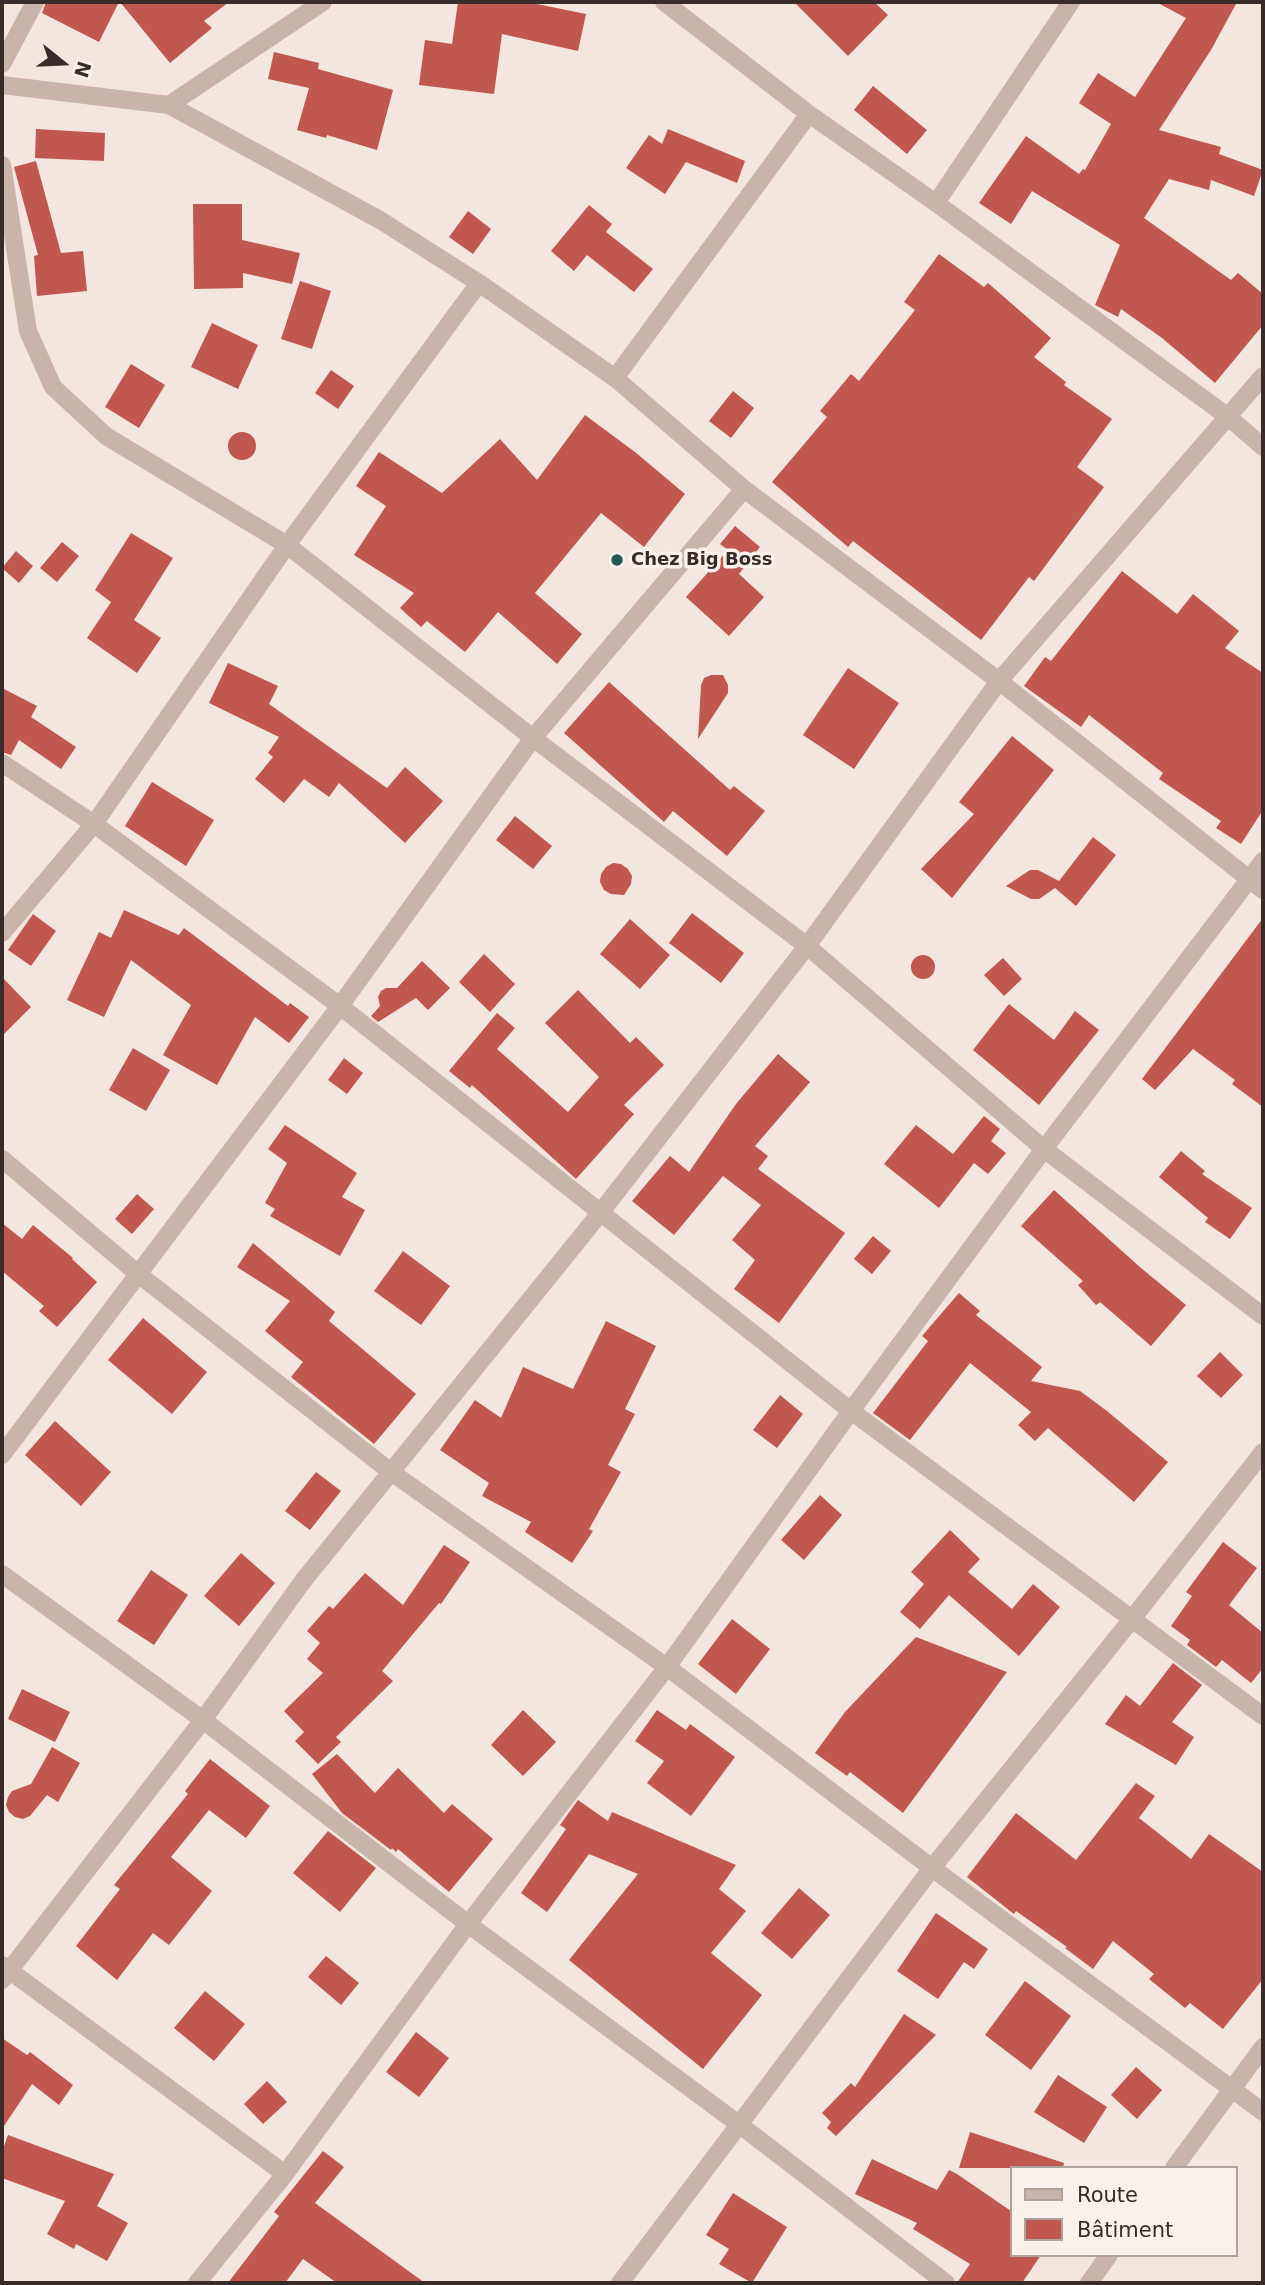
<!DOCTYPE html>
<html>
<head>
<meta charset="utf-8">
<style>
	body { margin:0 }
	#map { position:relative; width:1265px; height:2285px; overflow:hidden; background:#f2e6df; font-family:"DejaVu Sans",sans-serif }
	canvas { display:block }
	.frame { position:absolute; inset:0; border:4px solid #382c2a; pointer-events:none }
	.legend { position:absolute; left:1010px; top:2166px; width:228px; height:91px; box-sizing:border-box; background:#f9f1ec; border:2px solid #aca29e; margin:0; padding:9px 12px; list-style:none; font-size:21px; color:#382c2a }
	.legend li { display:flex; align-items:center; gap:14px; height:35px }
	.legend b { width:35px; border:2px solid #aca29e }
	.north { position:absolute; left:28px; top:28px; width:70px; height:70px; -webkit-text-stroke:5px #f9f1ec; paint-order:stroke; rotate:108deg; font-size:19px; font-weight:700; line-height:28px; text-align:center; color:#382c2a }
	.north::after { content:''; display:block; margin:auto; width:24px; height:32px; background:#382c2a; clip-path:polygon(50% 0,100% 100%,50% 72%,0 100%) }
</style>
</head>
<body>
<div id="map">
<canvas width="1265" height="2285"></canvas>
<div class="frame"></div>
<ul class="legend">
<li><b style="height:9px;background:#c9b4ab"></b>Route</li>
<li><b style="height:19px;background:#c0584f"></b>Bâtiment</li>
</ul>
<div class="north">N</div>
</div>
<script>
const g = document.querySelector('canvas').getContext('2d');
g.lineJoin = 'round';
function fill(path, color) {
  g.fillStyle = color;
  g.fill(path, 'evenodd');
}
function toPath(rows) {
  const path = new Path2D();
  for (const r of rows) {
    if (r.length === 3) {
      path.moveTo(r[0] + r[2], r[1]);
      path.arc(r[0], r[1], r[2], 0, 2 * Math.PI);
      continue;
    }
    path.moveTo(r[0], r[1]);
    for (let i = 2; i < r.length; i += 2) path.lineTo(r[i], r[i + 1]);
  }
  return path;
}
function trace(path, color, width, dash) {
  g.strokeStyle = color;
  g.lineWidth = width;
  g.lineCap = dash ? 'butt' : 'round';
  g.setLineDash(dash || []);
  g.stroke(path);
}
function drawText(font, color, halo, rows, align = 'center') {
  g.font = font + ' "DejaVu Sans",sans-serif';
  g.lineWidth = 7;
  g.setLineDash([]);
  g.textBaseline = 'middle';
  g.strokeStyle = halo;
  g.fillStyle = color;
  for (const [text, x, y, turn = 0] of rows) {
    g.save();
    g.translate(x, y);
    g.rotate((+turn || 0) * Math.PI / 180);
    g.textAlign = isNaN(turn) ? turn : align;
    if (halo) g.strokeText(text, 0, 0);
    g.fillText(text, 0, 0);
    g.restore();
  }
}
fill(toPath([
	[46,2,119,2,99,42,42,13],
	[120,2,229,2,204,21,212,28,170,63],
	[458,2,527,2,586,14,578,51,502,34,494,94,419,85,425,40,452,44],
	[794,2,874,2,888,15,848,56],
	[1156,2,1237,2,1211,50,1159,130,1221,147,1219,154,1263,170,1254,196,1211,180,1209,190,1169,179,1144,218,1231,280,1238,273,1263,294,1263,325,1215,383,1162,338,1121,309,1118,317,1095,305,1120,245,1032,191,1011,224,979,203,1026,136,1079,174,1083,169,1085,170,1111,124,1079,103,1098,73,1135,97,1186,18],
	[274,52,319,63,318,69,393,90,377,150,327,135,326,138,297,130,309,88,268,79],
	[873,86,927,130,907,154,854,110],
	[36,129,105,133,104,161,35,158],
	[668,129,745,161,737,183,686,162,665,194,626,168,649,135,662,144],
	[36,161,61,253,83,251,87,291,37,296,34,256,38,255,14,167],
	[193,204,242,204,242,240,300,253,292,284,243,273,243,288,194,289],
	[589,205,612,224,606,232,653,269,634,292,587,255,574,271,551,251],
	[468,211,491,229,473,254,449,237],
	[939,254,984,287,988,283,1051,338,1034,357,1066,382,1064,385,1112,419,1077,467,1104,487,1034,581,1029,577,981,640,853,541,848,547,772,482,827,417,820,411,851,374,859,381,915,310,904,302],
	[300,281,331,291,312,349,281,339],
	[212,323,258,345,238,389,191,367],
	[131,364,165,385,139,428,105,407],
	[331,370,354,386,338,409,315,393],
	[733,391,754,408,731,438,709,421],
	[585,415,635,452,685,494,644,547,601,513,535,593,582,634,557,664,498,612,465,652,427,621,421,627,400,608,414,593,354,555,386,506,356,486,379,452,442,493,500,439,537,480],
	[242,446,14],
	[735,526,760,547,739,574,764,597,729,636,686,597,728,550,720,544],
	[131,533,173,558,134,620,161,638,137,673,87,638,111,602,95,590],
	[62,542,79,556,57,582,40,568],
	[16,551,33,566,19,583,2,568],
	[1122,571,1177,614,1193,594,1239,631,1225,648,1263,673,1263,810,1241,844,1216,828,1221,821,1159,779,1163,773,1089,715,1081,727,1024,686,1045,657,1051,661],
	[228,663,278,686,269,704,387,788,405,767,443,801,405,843,339,783,329,797,304,779,284,803,255,779,273,757,268,753,279,737,209,703],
	[848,668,899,703,854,769,803,735],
	[711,675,723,675,728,685,728,693,698,739,701,685,704,678],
	[609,682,730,790,734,786,765,811,727,856,673,811,664,822,564,733],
	[2,688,37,706,31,717,76,747,61,769,19,740,11,755,2,752],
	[1012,736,1054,770,952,898,921,869,974,814,959,802],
	[152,782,214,820,186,866,125,826],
	[515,816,552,846,533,869,496,840],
	[1093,837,1116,855,1076,906,1055,888,1039,899,1031,899,1006,886,1030,870,1038,870,1059,881],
	[613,863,621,864,628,869,632,876,631,884,624,895,611,894,604,890,600,882,601,874,606,867],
	[124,910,179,935,184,928,288,1006,290,1003,309,1017,289,1043,255,1017,217,1085,163,1055,191,1005,131,960,104,1017,67,1000,99,932,111,938],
	[692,913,744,953,721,983,669,943],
	[33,914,56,931,31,966,8,950],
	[1263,918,1263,1107,1232,1084,1235,1080,1193,1049,1155,1090,1142,1079],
	[630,919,670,955,640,989,600,954],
	[484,954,515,984,490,1012,459,982],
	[923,967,12],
	[1003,958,1022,979,1004,996,984,975],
	[422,961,450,988,428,1010,416,998,378,1022,371,1016,380,1006,378,997,381,991,386,988,397,988],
	[2,977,31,1007,2,1036],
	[578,990,630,1043,636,1037,664,1065,624,1105,634,1114,576,1179,472,1085,470,1088,449,1071,497,1013,515,1028,497,1049,568,1112,599,1077,545,1023],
	[1009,1004,1054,1040,1075,1011,1099,1030,1039,1105,973,1050],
	[133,1048,170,1070,146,1111,109,1090],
	[778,1054,810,1082,755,1146,768,1156,758,1169,845,1233,779,1323,734,1289,755,1260,732,1240,761,1205,723,1176,674,1235,632,1201,670,1156,689,1172,736,1104],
	[344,1058,363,1073,347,1094,328,1080],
	[984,1116,1000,1129,991,1141,1006,1153,988,1174,974,1163,939,1208,884,1164,916,1125,953,1154],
	[285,1125,357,1173,342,1197,365,1210,340,1256,270,1216,275,1209,265,1203,287,1163,268,1149],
	[1181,1151,1205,1171,1202,1174,1252,1208,1230,1239,1205,1222,1208,1218,1159,1177],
	[1054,1190,1141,1268,1186,1305,1151,1346,1100,1302,1096,1305,1078,1285,1083,1281,1021,1226],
	[137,1194,154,1209,132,1234,115,1219],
	[2,1223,22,1239,33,1225,73,1258,72,1259,97,1282,57,1327,39,1311,44,1306,2,1271],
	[873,1236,891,1251,872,1274,854,1259],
	[253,1243,335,1312,329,1321,416,1394,374,1444,291,1377,303,1362,265,1331,290,1301,237,1267],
	[403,1251,450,1286,421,1325,374,1291],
	[959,1293,980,1311,976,1315,1042,1367,1031,1381,1080,1391,1107,1411,1168,1462,1134,1502,1048,1428,1035,1441,1018,1425,1031,1412,970,1363,910,1440,873,1413,928,1341,922,1336],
	[143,1318,207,1372,172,1414,108,1360],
	[606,1321,656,1346,625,1409,635,1414,608,1465,621,1472,589,1529,593,1531,572,1563,525,1532,531,1522,482,1496,489,1483,440,1450,475,1400,501,1418,523,1367,573,1389],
	[1220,1352,1243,1375,1221,1398,1197,1376],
	[780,1395,803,1414,777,1448,753,1430],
	[55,1421,111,1472,81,1506,25,1455],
	[316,1472,341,1491,310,1530,285,1511],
	[820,1495,842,1515,804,1560,781,1540],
	[950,1530,980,1559,968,1572,1012,1609,1033,1584,1060,1607,1019,1656,949,1595,920,1629,900,1612,924,1584,911,1572],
	[1223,1542,1257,1568,1229,1605,1263,1633,1263,1668,1251,1683,1222,1660,1216,1667,1187,1645,1190,1640,1171,1626,1192,1596,1186,1592],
	[444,1545,470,1562,441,1604,439,1603,382,1671,393,1681,336,1737,341,1742,318,1764,295,1741,304,1732,284,1711,323,1673,307,1659,320,1643,307,1631,329,1606,333,1609,365,1573,403,1605],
	[241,1553,275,1583,239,1626,204,1596],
	[151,1570,188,1595,154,1645,117,1621],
	[732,1619,770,1649,736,1694,698,1664],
	[916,1637,1007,1672,903,1813,850,1772,847,1776,815,1753,845,1712],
	[1173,1663,1202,1685,1172,1722,1194,1737,1176,1765,1105,1724,1126,1695,1140,1706],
	[22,1689,70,1712,55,1742,8,1719],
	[523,1710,556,1742,523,1776,491,1745],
	[657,1710,686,1730,690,1724,735,1757,691,1816,647,1783,664,1761,635,1741],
	[52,1747,80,1763,58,1802,47,1795,30,1816,23,1819,15,1817,9,1812,6,1805,8,1797,12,1791,31,1784],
	[337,1754,375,1793,398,1768,444,1813,452,1804,493,1839,449,1892,398,1849,396,1852,392,1848,391,1850,342,1813,312,1774],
	[210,1759,270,1806,246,1838,209,1810,171,1857,212,1891,169,1945,153,1933,117,1980,76,1946,120,1889,114,1885,188,1794,185,1791],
	[1136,1783,1155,1796,1139,1818,1191,1859,1209,1834,1263,1872,1263,1979,1223,2029,1190,2003,1185,2008,1149,1979,1154,1974,1113,1941,1093,1969,1065,1948,1067,1947,1016,1911,1014,1914,967,1877,1016,1813,1076,1860],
	[578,1800,608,1821,612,1812,736,1865,719,1889,746,1911,711,1953,762,1995,703,2069,569,1960,638,1874,589,1854,547,1912,521,1893,566,1829,560,1825],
	[328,1831,376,1868,340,1912,293,1873],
	[799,1888,830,1915,792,1959,761,1933],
	[936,1913,988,1949,974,1969,964,1962,938,1999,897,1971],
	[326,1956,359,1983,341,2005,308,1977],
	[1025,1981,1071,2016,1031,2070,985,2035],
	[205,1991,245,2024,214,2061,174,2028],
	[904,2014,936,2035,836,2136,827,2128,831,2122,822,2113,851,2083,855,2087],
	[416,2032,449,2058,419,2097,386,2072],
	[2,2038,27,2055,30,2052,73,2085,59,2105,32,2084,2,2129],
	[1136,2067,1162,2090,1137,2119,1111,2095],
	[1058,2075,1107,2107,1084,2143,1034,2112],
	[267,2081,287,2102,263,2124,244,2104],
	[970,2132,1064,2163,1063,2168,959,2168],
	[8,2135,114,2174,97,2206,128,2223,107,2261,76,2244,74,2249,47,2234,65,2201,2,2178,2,2152],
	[323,2151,344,2167,315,2203,425,2283,337,2283,303,2259,285,2283,228,2283,279,2216,274,2212],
	[872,2159,937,2190,949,2170,957,2174,1011,2211,1011,2255,1041,2255,1022,2283,957,2283,970,2264,913,2229,917,2223,855,2194],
	[733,2193,787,2227,752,2283,719,2264,729,2249,706,2235]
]), '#c0584f');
trace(toPath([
	[664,2,809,114,936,203,1227,416,1263,447],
	[2,64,35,2],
	[2,85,169,105,380,220,479,283,615,378,744,489,999,681,1263,890],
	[169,105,323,2],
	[2,165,28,331,53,387,106,436,287,545,533,738,807,946,1044,1149,1263,1316],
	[936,203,1071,2],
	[615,378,809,114],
	[2,763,94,824,340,1006,851,1411,1263,1716],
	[2,933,94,824,287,545,479,283],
	[2,1159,137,1273,391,1472,667,1667,932,1868,1263,2112],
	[2,1455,340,1006,533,738,744,489],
	[2,1574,203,1720,468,1924,740,2125,946,2283],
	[2,1965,285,2174],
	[2,1980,203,1720,303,1581,601,1212,807,946,999,681,1263,376],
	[1174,2168,1263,2047],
	[197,2283,285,2174,468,1924,667,1667,851,1411,1044,1149,1263,861],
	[620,2283,932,1868,1132,1619,1263,1452],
	[1089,2283,1109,2255]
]), '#c9b4ab', 18);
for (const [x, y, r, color] of [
	[617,560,7,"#225752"]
]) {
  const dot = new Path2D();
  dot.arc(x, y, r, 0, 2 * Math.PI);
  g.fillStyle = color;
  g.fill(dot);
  trace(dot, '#f9f1ec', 2.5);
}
drawText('bold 18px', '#382c2a', '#f9f1ec', [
	["Chez Big Boss",631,560]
], 'left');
</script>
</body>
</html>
